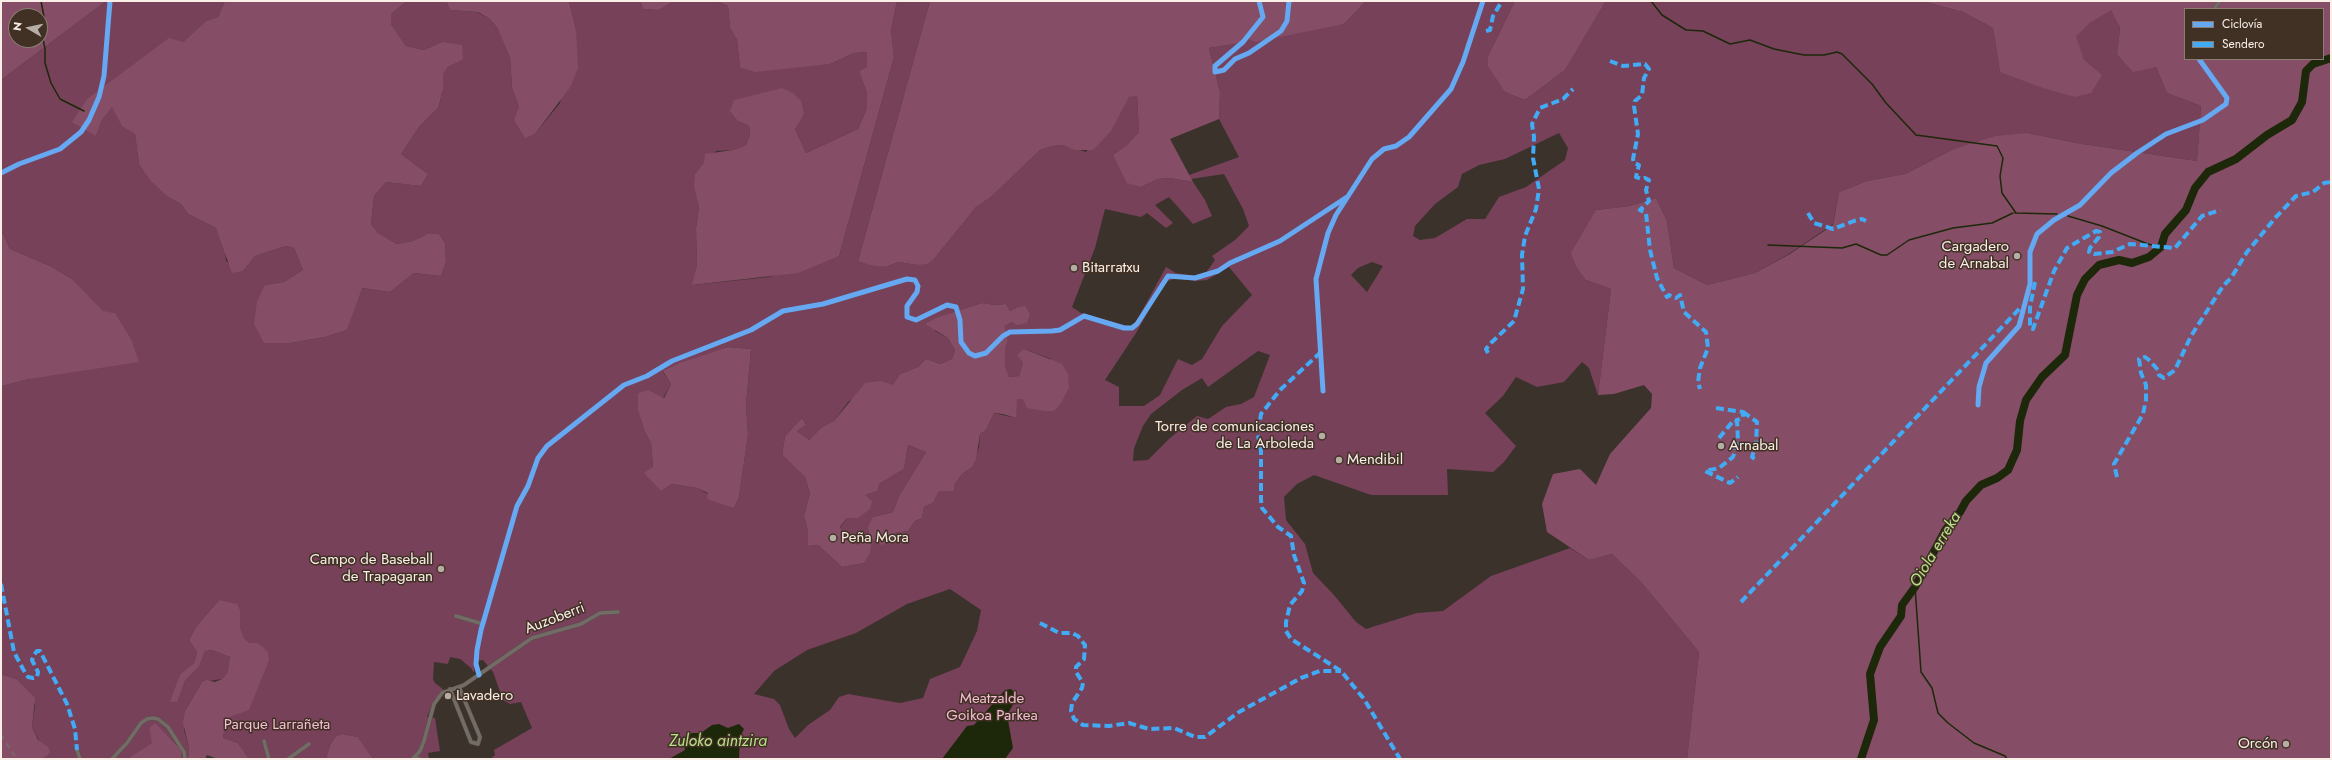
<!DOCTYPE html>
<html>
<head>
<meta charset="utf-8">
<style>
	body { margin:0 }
	#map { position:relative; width:2332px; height:760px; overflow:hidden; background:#3b322b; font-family:Jost,sans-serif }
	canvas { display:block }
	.frame { position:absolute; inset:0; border:2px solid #f9efe7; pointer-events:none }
	.legend { position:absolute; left:2184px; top:8px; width:140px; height:52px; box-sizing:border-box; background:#413125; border:1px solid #8b7d73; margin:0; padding:5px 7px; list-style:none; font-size:12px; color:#f9efe7 }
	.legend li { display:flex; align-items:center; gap:8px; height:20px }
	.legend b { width:20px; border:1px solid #8b7d73 }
	.north { position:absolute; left:8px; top:8px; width:40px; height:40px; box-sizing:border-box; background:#413125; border:1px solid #8b7d73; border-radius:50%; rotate:279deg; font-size:11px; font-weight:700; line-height:16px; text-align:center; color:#f9efe7 }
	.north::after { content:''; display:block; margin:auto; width:14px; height:18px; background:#b6ada5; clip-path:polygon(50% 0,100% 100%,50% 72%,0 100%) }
</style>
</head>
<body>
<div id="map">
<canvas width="2332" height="760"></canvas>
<div class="frame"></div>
<ul class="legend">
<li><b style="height:5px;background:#66a8f1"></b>Ciclovía</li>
<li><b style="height:5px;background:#42abf6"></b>Sendero</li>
</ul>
<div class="north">N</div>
</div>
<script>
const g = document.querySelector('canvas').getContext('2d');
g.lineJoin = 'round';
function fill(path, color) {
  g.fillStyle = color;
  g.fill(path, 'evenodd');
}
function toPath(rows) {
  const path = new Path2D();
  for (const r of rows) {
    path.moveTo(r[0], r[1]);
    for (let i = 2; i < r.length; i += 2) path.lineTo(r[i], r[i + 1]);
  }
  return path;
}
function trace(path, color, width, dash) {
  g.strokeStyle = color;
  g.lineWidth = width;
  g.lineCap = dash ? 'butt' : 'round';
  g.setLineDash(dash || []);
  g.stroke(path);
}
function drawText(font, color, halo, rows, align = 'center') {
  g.font = font + ' Jost,sans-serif';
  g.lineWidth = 3;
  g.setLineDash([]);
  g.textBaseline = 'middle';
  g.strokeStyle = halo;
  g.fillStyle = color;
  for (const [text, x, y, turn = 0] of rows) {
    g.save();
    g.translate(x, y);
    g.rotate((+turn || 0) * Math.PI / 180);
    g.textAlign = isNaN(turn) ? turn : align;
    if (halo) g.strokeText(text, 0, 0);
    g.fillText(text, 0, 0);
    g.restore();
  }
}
fill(toPath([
	[106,1,225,1,218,17,206,21,183,42,87,99,96,136,102,120,112,106,122,125,135,134,139,164,168,197,181,204,188,214,216,228,225,250,226,261,243,271,255,256,286,246,294,248,303,270,284,282,265,285,290,343,325,337,347,330,361,288,390,292,414,273,441,276,446,262,445,243,439,234,427,234,413,241,397,244,378,233,371,224,374,196,386,182,421,186,428,174,401,154,419,127,438,108,443,90,443,75,448,67,463,60,442,42,424,50,406,46,391,24,391,14,407,1,446,1,450,10,477,12,490,19,498,29,506,43,510,57,512,88,519,107,535,134,560,103,576,30,569,1,640,1,643,9,659,10,674,1,717,1,728,6,730,28,737,40,740,67,830,64,854,53,867,52,867,67,859,71,867,93,867,108,858,129,806,153,795,129,738,121,749,126,750,135,746,145,733,150,716,151,695,174,699,207,696,228,697,265,693,285,769,277,839,256,894,57,891,30,897,1,930,1,858,261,886,267,898,262,917,265,934,259,976,207,991,197,1040,150,1052,146,1063,145,1086,152,1120,111,1129,97,1137,95,1139,132,1127,145,1113,155,1141,187,1158,179,1170,178,1193,182,1205,200,1212,216,1193,224,1169,197,1155,205,1173,223,1166,228,1147,213,1141,217,1105,209,1095,248,1072,307,1081,313,1131,327,1136,322,1166,267,1176,273,1196,276,1205,274,1215,260,1212,256,1235,240,1249,226,1243,209,1224,174,1191,179,1189,175,1239,157,1219,119,1220,92,1209,48,1241,43,1245,37,1344,24,1366,1,1515,1,1488,56,1505,92,1525,100,1565,70,1606,1,1922,1,1963,12,1993,28,2000,72,2084,60,2075,36,2090,23,2111,9,2120,28,2117,54,2156,67,2167,93,2201,106,2197,161,2076,143,2028,133,1954,149,1905,174,1867,181,1839,192,1833,224,1789,254,1755,273,1707,285,1674,268,1667,221,1656,198,1630,206,1596,210,1586,280,1611,289,1598,395,1589,368,1582,362,1564,382,1537,387,1516,377,1503,396,1485,413,1516,446,1504,462,1493,472,1447,469,1448,495,1371,495,1314,475,1297,484,1284,497,1286,520,1305,544,1313,573,1334,595,1356,622,1366,629,1417,613,1443,611,1491,576,1570,548,1589,560,1612,554,1641,582,1699,652,1687,759,490,759,495,755,494,750,532,728,521,702,510,704,503,700,493,672,483,660,475,661,474,673,471,668,460,659,450,657,448,664,434,662,433,679,435,683,444,690,434,700,427,717,435,718,440,751,428,753,429,759,373,759,358,737,342,734,336,736,330,745,326,759,249,759,238,743,223,738,226,721,232,716,257,643,250,643,244,638,240,629,240,610,219,600,196,627,189,640,197,652,194,663,180,674,171,702,177,701,185,681,199,667,205,651,212,650,230,657,227,673,222,679,202,682,185,711,184,730,189,747,188,759,181,759,182,749,155,724,149,728,153,743,146,750,128,759,41,759,47,756,32,727,35,705,16,679,1,674,1,384,2,386,29,379,115,313,103,312,72,279,50,266,10,249,1,230,1,80],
	[1559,133,1568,148,1565,160,1526,187,1499,197,1485,219,1467,219,1435,238,1420,240,1413,236,1415,226,1435,204,1458,187,1462,174,1479,165,1505,159],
	[1372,262,1383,266,1367,292,1351,275,1358,268],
	[1229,267,1252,295,1222,326,1202,359,1192,365,1178,359,1160,395,1144,406,1119,406,1119,387,1105,380,1136,333,1165,282,1177,278,1195,281,1207,280],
	[982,303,995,305,1006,304,1010,311,1016,308,1012,322,1003,326,1008,341,1005,348,1005,365,1009,377,1019,376,1023,363,1024,349,1051,359,1023,399,1016,399,1016,418,994,413,986,430,980,434,979,447,972,467,962,474,955,484,954,491,939,491,933,503,924,507,922,518,915,521,908,531,894,533,873,517,893,512,899,496,926,452,908,445,904,469,879,484,878,491,864,495,840,528,844,537,870,554,864,563,842,567,818,545,808,546,808,532,804,516,810,493,805,477,782,455,785,436,802,418,806,425,797,431,809,440,822,427,834,421,848,402,881,381,893,386,900,374,918,367,926,359,940,364,952,359,955,350,948,338,935,331,938,317],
	[728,347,751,349,746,405,748,435,739,497,734,508,697,488,672,484,661,491,653,467,651,441,645,432,638,411,649,390,663,398,671,384,663,372],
	[1258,351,1270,355,1254,397,1241,404,1226,407,1208,419,1197,416,1170,438,1148,460,1133,461,1134,448,1143,426,1151,414,1182,390,1202,378,1208,387],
	[950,589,981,610,977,631,960,667,930,679,923,698,900,703,848,694,839,697,830,710,808,725,795,738,789,729,780,705,774,699,754,694,774,671,807,650,856,633,907,604]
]), '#774159');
fill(toPath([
	[1,1,106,1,1,80],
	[16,16,40,16,40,40,16,40],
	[225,1,407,1,391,14,391,24,406,46,424,50,442,42,462,45,463,60,448,67,443,75,443,90,438,108,419,127,401,154,428,174,421,186,386,182,374,196,371,224,378,233,397,244,413,241,427,234,439,234,445,243,446,262,441,276,414,273,390,292,362,288,347,330,325,337,290,343,264,343,254,324,257,301,265,285,284,282,303,270,294,248,286,246,255,256,243,271,232,273,216,228,188,214,181,204,168,197,151,181,139,164,135,134,122,126,112,107,102,120,96,136,72,122,87,99,169,38,183,42,206,21,218,17],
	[446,1,569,1,576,30,578,68,571,86,535,134,525,138,514,120,519,107,512,88,510,57,498,29,490,19,478,12,450,10],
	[640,1,674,1,659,10,643,9],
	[717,1,897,1,891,30,894,57,839,256,798,273,692,285,697,265,696,228,699,207,694,186,695,174,704,163,705,154,733,150,746,145,750,135,749,126,738,121,730,111,734,100,782,88,793,93,801,101,804,114,795,129,806,153,858,129,867,108,867,93,859,71,867,67,867,52,854,53,830,64,755,72,740,67,737,40,730,28,728,6],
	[930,1,1366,1,1344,24,1255,42,1245,37,1241,43,1209,48,1220,92,1219,119,1170,139,1193,182,1170,178,1158,179,1141,187,1127,183,1113,155,1127,145,1139,132,1137,96,1129,97,1111,131,1093,150,1075,150,1063,145,1052,146,1040,150,991,197,976,207,934,259,927,264,917,265,898,262,886,267,870,265,858,261],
	[1515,1,1606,1,1565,70,1525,100,1505,92,1488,66,1488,56],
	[1922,1,2331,1,2331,759,1687,759,1699,652,1641,582,1612,554,1589,560,1547,532,1542,504,1553,474,1580,469,1596,485,1610,454,1651,408,1652,394,1644,385,1614,394,1598,395,1611,289,1586,280,1576,266,1571,253,1596,210,1630,206,1656,198,1667,221,1674,268,1707,285,1755,273,1790,254,1833,225,1839,192,1867,181,1905,174,1954,149,1996,136,2028,133,2076,143,2197,161,2201,106,2167,93,2156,67,2133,72,2117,54,2120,28,2111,10,2090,23,2076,36,2084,60,2102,75,2091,93,2075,97,2043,88,2000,72,1993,28,1963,12],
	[2185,9,2323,9,2323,59,2185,59],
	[1,230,10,249,50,266,72,279,103,311,115,313,132,341,139,362,29,379,2,386],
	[982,303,995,305,1006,304,1010,311,1016,308,1025,306,1030,314,1027,323,1017,325,1012,322,1004,326,1008,341,1005,348,1005,365,1009,377,1019,376,1023,363,1017,355,1024,349,1062,364,1068,374,1069,388,1061,403,1054,411,1044,411,1027,408,1023,399,1017,399,1016,418,1003,414,994,413,986,430,980,434,976,459,972,467,962,474,955,484,954,491,939,491,933,503,924,507,922,518,915,521,908,531,895,533,892,540,882,545,870,537,868,527,873,517,893,512,899,496,926,452,908,445,904,469,879,484,878,491,865,495,872,501,870,509,858,518,847,518,840,527,844,537,851,543,858,545,864,539,871,544,870,554,864,563,842,567,818,545,808,546,808,532,804,516,810,493,805,477,782,455,785,436,802,418,806,425,797,431,809,440,822,427,834,421,865,383,881,381,893,385,900,374,918,367,926,359,940,364,952,359,955,350,948,338,925,324,938,317],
	[728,347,751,349,746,405,748,435,739,497,734,508,707,499,708,493,697,488,672,484,661,491,644,473,653,467,651,442,645,432,638,411,638,393,649,390,664,398,671,384,663,371,680,363],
	[219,600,237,604,240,610,240,628,244,638,250,643,257,643,263,647,268,652,269,660,249,710,232,716,226,721,223,738,238,743,249,759,218,759,207,755,205,759,188,759,189,747,183,723,185,711,202,682,207,680,215,682,222,679,227,673,230,657,212,650,205,651,199,667,185,681,177,702,170,702,180,674,194,663,197,652,189,640,196,627],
	[1,674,16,679,35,698,32,727,38,740,48,747,50,752,47,756,41,759,1,759],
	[155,723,182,750,181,759,128,759,152,743,149,728],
	[342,734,358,737,373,759,326,759,330,745,336,736]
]), '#864e66');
fill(toPath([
	[1011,689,1018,696,1007,715,1013,748,1005,759,942,759,967,726,974,725,1005,690],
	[719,724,728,728,739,724,744,729,740,737,739,759,669,759,685,750,683,739,692,733,701,733,712,725]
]), '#1c2809');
trace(toPath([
	[41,1,45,22,43,39,45,49,45,63,51,83,60,99,84,111],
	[1651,1,1662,15,1686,30,1703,31,1730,44,1750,40,1774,49,1804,55,1824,55,1837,52,1842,54,1872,84,1886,103,1916,135,1997,146,2003,158,2000,176,2002,193,2016,213],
	[2015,213,2057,214],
	[2068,216,2102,226,2148,244,2161,247],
	[1768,245,1842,248,1856,244,1881,255,1887,255,1909,240,1953,228,1992,223,2013,213],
	[1915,587,1921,672,1932,688,1938,713,1948,723,1974,743,2005,756,2007,759]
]), '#1c2809', 1.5);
trace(toPath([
	[1861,759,1874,720,1870,674,1880,647,1901,616,1902,605,1915,587,1946,529,1960,512,1966,501,1981,485,1997,478,2008,470,2017,450,2020,421,2026,400,2042,377,2065,355,2077,295,2085,279,2099,265,2119,260,2132,263,2149,257,2161,247,2165,234,2186,210,2195,188,2208,172,2236,159,2267,135,2292,120,2302,102,2306,71,2313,64,2331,58]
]), '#1c2809', 8);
const street = toPath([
	[1259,1,1263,17,1243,42,1215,66,1215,72,1224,70,1235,59,1249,53,1281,31,1287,21,1289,1],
	[2214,9,2220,1],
	[1978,405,1979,387,1986,363,2019,326,2030,284,2030,252,2037,234,2054,220,2080,205,2111,173,2137,153,2166,134,2203,120,2226,104,2227,98,2199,59],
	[456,616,483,624],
	[479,675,476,664,477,650,481,630,517,506,528,486,538,458,547,446,624,385,647,376,672,361,751,330,783,311,823,304,907,279,915,280,918,286,917,292,907,306,907,317,916,320,947,305,956,307,960,320,961,342,969,353,975,356,986,353,1003,336,1010,332,1052,331,1060,330,1084,316,1124,328,1132,328,1137,324,1168,276,1195,278,1218,271,1230,263,1280,241,1347,197,1372,159,1384,149,1396,146,1409,137,1451,89,1463,62,1483,1],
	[450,689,471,742,478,744,480,737,459,687],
	[264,741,269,759],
	[77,750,80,759],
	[413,758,420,759],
	[112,759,127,743,141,723,147,719,153,718,158,719,168,727,184,752,185,759],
	[288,759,309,744],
	[413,759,420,751,424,741,434,704,442,693,464,685,532,638,581,624,600,613,618,612]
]);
trace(street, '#59514b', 4.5);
trace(street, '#726b66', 3.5);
trace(toPath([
	[1,735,17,759]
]), '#77706b', 1.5, [5, 5]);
trace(toPath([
	[1486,31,1490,30,1493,16,1502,1],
	[1610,61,1623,66,1645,64,1649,69,1644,78,1642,95,1635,101,1634,106,1638,134,1633,159,1634,163,1639,165,1636,177,1642,179,1645,178,1649,180,1646,190,1649,201,1640,210,1646,213,1650,250,1657,278,1667,297,1669,295,1676,298,1680,295,1684,312,1706,332,1708,348,1700,368,1698,382,1700,389],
	[1808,213,1814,223,1833,229,1854,221,1862,219,1866,221],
	[2035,282,2030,307,2030,328,2033,329,2054,271,2067,248,2096,231,2100,232,2099,237,2090,248,2089,252,2094,254,2112,252,2130,244,2175,248,2202,216,2220,210],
	[1321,352,1280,390,1261,414,1258,435,1261,451,1261,500,1262,508,1278,527,1291,536,1294,555,1304,583,1302,591,1290,605,1286,622,1286,631,1291,639,1341,671,1364,699,1400,759],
	[1488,353,1486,349,1491,343,1514,321,1523,289,1522,255,1525,236,1536,209,1539,189,1533,158,1534,137,1532,124,1540,108,1563,99,1573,89],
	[1716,408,1743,412,1743,417,1736,421],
	[1743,412,1757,422,1756,444,1752,457,1756,460],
	[1719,438,1734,420,1737,421,1738,441,1733,457,1719,468,1705,471,1730,483,1738,477],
	[2117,477,2114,464,2143,414,2146,400,2146,385,2141,373,2139,359,2145,357,2149,360,2158,370,2159,375,2164,378,2175,370,2191,336,2223,286,2231,278,2247,252,2276,217,2296,196,2313,192,2324,183,2331,182],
	[1,584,14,652,23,669,28,677,33,678,37,677,38,672,32,660,34,655,37,651,40,651,67,704,75,729,77,750],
	[1741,602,2022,306],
	[1040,623,1059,633,1072,633,1078,636,1085,645,1084,659,1076,667,1076,672,1083,683,1082,688,1072,703,1071,711,1074,719,1083,725,1109,726,1129,723,1149,729,1174,728,1195,737,1205,737,1239,712,1301,678,1320,671,1341,671]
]), '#42abf6', 4, [8, 4]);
trace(toPath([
	[1259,1,1263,17,1243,42,1215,66,1215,72,1224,70,1235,59,1249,53,1281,31,1287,21,1289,1],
	[1,173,19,164,60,149,81,132,89,120,99,97,104,76,110,1],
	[1323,391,1316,279,1328,233,1336,215,1372,159,1384,149,1396,146,1409,137,1451,89,1463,62,1483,1],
	[1978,405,1979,387,1986,363,2019,326,2030,284,2030,252,2037,234,2054,220,2080,205,2111,173,2137,153,2166,134,2203,120,2226,104,2227,98,2199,59],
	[479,675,476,664,477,650,481,630,517,506,528,486,538,458,547,446,624,385,647,376,672,361,751,330,783,311,823,304,907,279,915,280,918,286,917,292,907,306,907,317,916,320,947,305,956,307,960,320,961,342,969,353,975,356,986,353,1003,336,1010,332,1052,331,1060,330,1084,316,1124,328,1132,328,1137,324,1168,276,1195,278,1218,271,1230,263,1280,241,1347,197]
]), '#66a8f1', 5);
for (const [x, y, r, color] of [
	[2017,256,4,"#b6ada5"],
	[1074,268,4,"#b6ada5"],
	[1322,436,4,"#b6ada5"],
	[1721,446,4,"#b6ada5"],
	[1339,460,4,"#b6ada5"],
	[833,538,4,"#b6ada5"],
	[441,569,4,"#b6ada5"],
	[448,696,4,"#b6ada5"],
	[2286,744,4,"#b6ada5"]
]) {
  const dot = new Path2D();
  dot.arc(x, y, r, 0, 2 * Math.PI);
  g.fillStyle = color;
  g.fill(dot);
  trace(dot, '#413125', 1.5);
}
drawText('15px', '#f9efe7', '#413125', [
	["Cargadero",2009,247,"right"],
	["de Arnabal",2009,264,"right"],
	["Bitarratxu",1082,268],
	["Torre de comunicaciones",1314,427,"right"],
	["de La Arboleda",1314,444,"right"],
	["Arnabal",1729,446],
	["Mendibil",1347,460],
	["Peña Mora",841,538],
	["Campo de Baseball",433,560,"right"],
	["de Trapagaran",433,577,"right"],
	["Lavadero",456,696],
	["Orcón",2278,744,"right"]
], 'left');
drawText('15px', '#f9efe7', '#413125', [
	["Auzoberri",555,619,-21]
]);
drawText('15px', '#f7bdd5', '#413125', [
	["Meatzalde",992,699],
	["Goikoa Parkea",992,716],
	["Parque Larrañeta",277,725]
]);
drawText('italic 16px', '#b8e087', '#413125', [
	["Oiola erreka",1936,550,-59],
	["Zuloko aintzira",718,742]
]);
</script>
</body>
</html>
